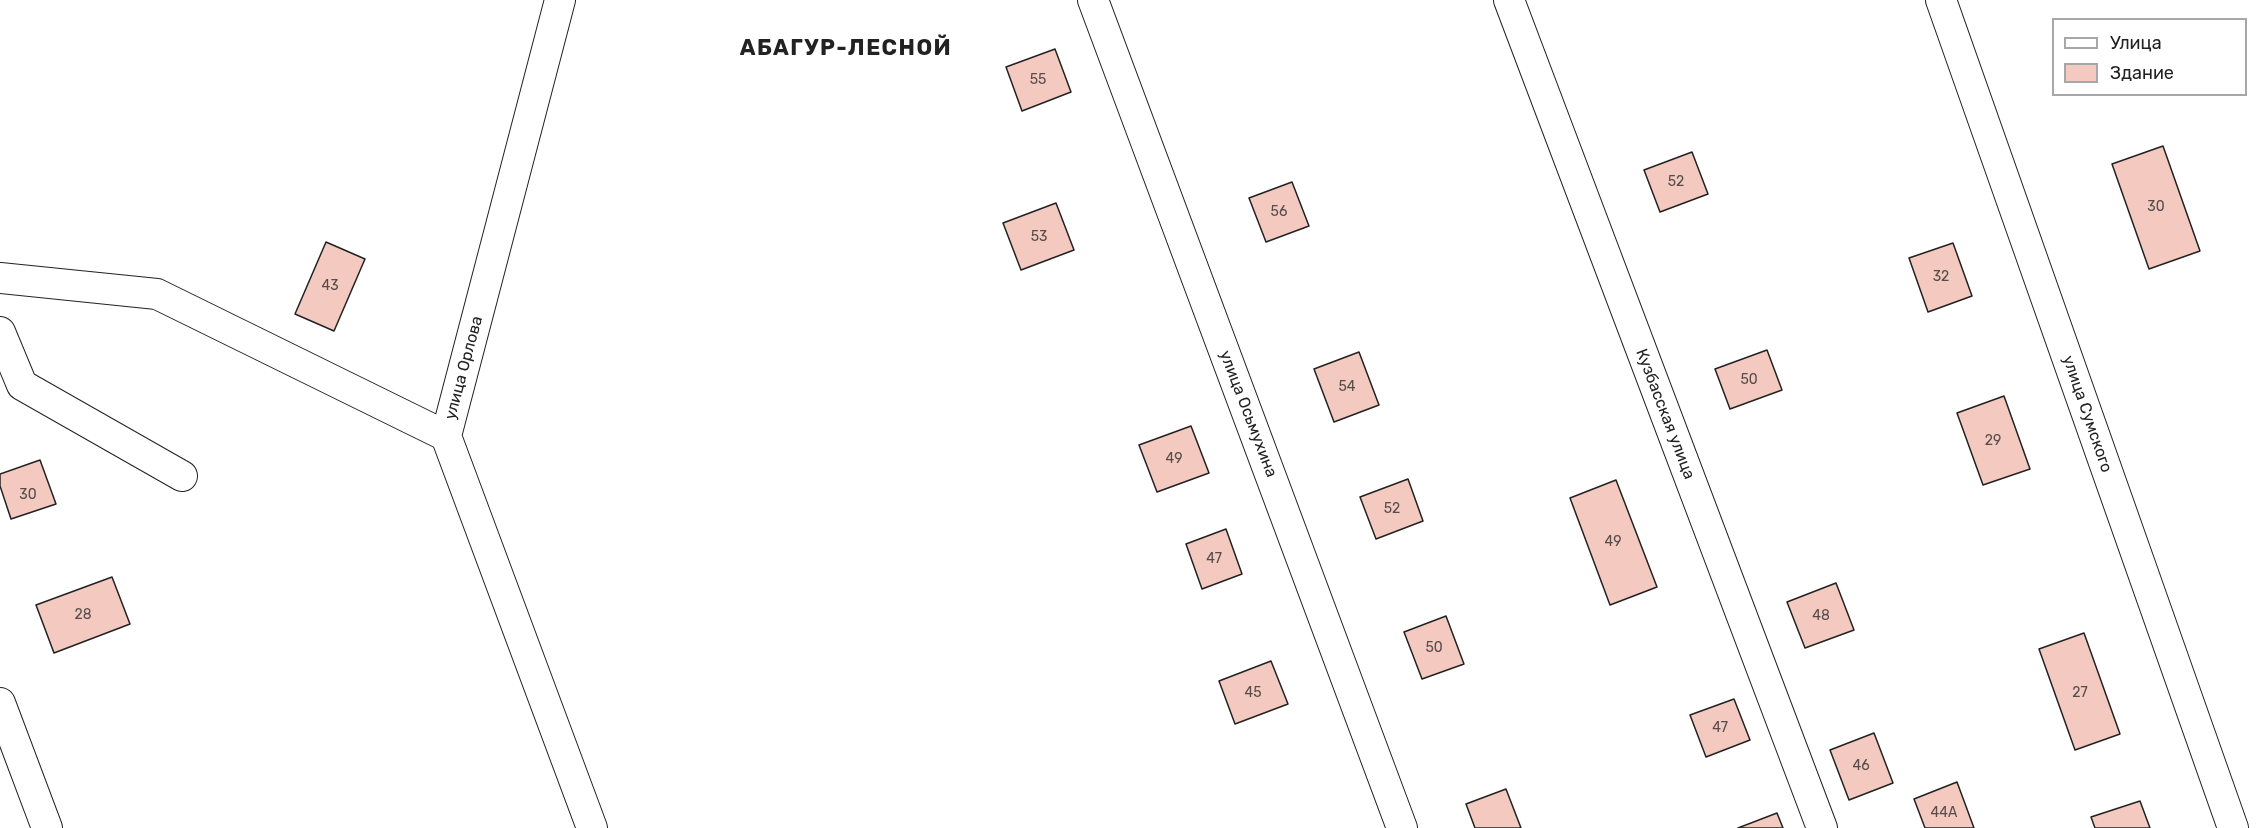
<!DOCTYPE html>
<html>
<head>
<meta charset="utf-8">
<style>
	body { margin:0 }
	#map { position:relative; width:2265px; height:828px; overflow:hidden; background:#fff; font-family:Rubik,sans-serif }
	canvas { display:block }
	.legend { position:absolute; left:2052px; top:18px; width:195px; height:78px; box-sizing:border-box; background:#fff; border:2px solid #a7a7a7; margin:0; padding:8px 10px; list-style:none; font-size:18px; color:#222 }
	.legend li { display:flex; align-items:center; gap:12px; height:30px }
	.legend b { width:30px; border:2px solid #a7a7a7 }
</style>
</head>
<body>
<div id="map">
<canvas width="2265" height="828"></canvas>
<ul class="legend">
<li><b style="height:8px;background:#fff"></b>Улица</li>
<li><b style="height:16px;background:#f3c9c0"></b>Здание</li>
</ul>
</div>
<script>
const g = document.querySelector('canvas').getContext('2d');
g.lineJoin = 'round';
function fill(path, color) {
  g.fillStyle = color;
  g.fill(path, 'evenodd');
}
function toPath(rows) {
  const path = new Path2D();
  for (const r of rows) {
    path.moveTo(r[0], r[1]);
    for (let i = 2; i < r.length; i += 2) path.lineTo(r[i], r[i + 1]);
  }
  return path;
}
function trace(path, color, width, dash) {
  g.strokeStyle = color;
  g.lineWidth = width;
  g.lineCap = dash ? 'butt' : 'round';
  g.setLineDash(dash || []);
  g.stroke(path);
}
function drawText(font, color, halo, rows, align = 'center') {
  g.font = font + ' Rubik,sans-serif';
  g.lineWidth = 4.5;
  g.setLineDash([]);
  g.textBaseline = 'middle';
  g.strokeStyle = halo;
  g.fillStyle = color;
  for (const [text, x, y, turn = 0] of rows) {
    g.save();
    g.translate(x, y);
    g.rotate((+turn || 0) * Math.PI / 180);
    g.textAlign = isNaN(turn) ? turn : align;
    if (halo) g.strokeText(text, 0, 0);
    g.fillText(text, 0, 0);
    g.restore();
  }
}
const building = toPath([
	[1055,49,1071,92,1022,111,1006,67,1055,49],
	[2163,146,2200,251,2149,269,2112,164,2163,146],
	[1692,152,1708,194,1660,212,1644,170,1692,152],
	[1292,182,1309,226,1266,242,1249,198,1292,182],
	[1056,203,1074,250,1021,270,1003,223,1056,203],
	[326,242,365,259,334,331,295,314,326,242],
	[1953,243,1972,296,1928,312,1909,258,1953,243],
	[1767,350,1782,390,1730,409,1715,369,1767,350],
	[1359,352,1379,405,1334,422,1314,369,1359,352],
	[2004,396,2030,469,1983,485,1957,413,2004,396],
	[1191,426,1209,473,1157,492,1139,445,1191,426],
	[40,460,56,504,11,519,0,486,0,474,40,460],
	[1408,479,1423,521,1376,539,1360,497,1408,479],
	[1616,480,1657,587,1610,605,1570,498,1616,480],
	[1226,529,1242,574,1202,589,1186,544,1226,529],
	[112,577,130,624,54,653,36,605,112,577],
	[1836,583,1854,630,1805,648,1787,602,1836,583],
	[1446,616,1464,664,1422,679,1404,632,1446,616],
	[2084,633,2120,734,2075,750,2039,649,2084,633],
	[1271,661,1288,704,1235,724,1219,681,1271,661],
	[1734,699,1750,740,1706,757,1690,715,1734,699],
	[1874,733,1893,783,1849,800,1830,750,1874,733],
	[1957,782,1974,828,1925,828,1914,799,1957,782],
	[1506,789,1521,828,1475,828,1466,804,1506,789],
	[2140,801,2150,828,2095,828,2091,817,2140,801],
	[1777,813,1783,828,1738,828,1777,813]
]);
fill(building, '#f3c9c0');
trace(building, '#222', 1.5);
const street = toPath([
	[560,0,446,436,592,828],
	[1093,0,1402,828],
	[1509,0,1822,828],
	[1941,0,2233,828],
	[0,278,157,294,446,436],
	[0,332,22,385,182,476],
	[0,703,47,828]
]);
trace(street, '#222', 32);
trace(street, '#fff', 30);
drawText('14px', '#564c4a', null, [
	["55",1038,80],
	["52",1676,182],
	["30",2156,207],
	["56",1279,212],
	["53",1039,237],
	["32",1941,277],
	["43",330,286],
	["50",1749,380],
	["54",1347,387],
	["29",1993,441],
	["49",1174,459],
	["30",28,495],
	["52",1392,509],
	["49",1613,542],
	["47",1214,559],
	["28",83,615],
	["48",1821,616],
	["50",1434,648],
	["45",1253,693],
	["27",2080,693],
	["47",1720,728],
	["46",1861,766],
	["44А",1944,813]
]);
drawText('16px', '#222', '#fff', [
	["улица Орлова",464,368,-75],
	["улица Осьмухина",1248,414,69],
	["Кузбасская улица",1665,414,69],
	["улица Сумского",2087,414,71]
]);
g.letterSpacing = '1.5px';
drawText('bold 22px', '#222', '#fff', [
	["АБАГУР-ЛЕСНОЙ",846,49]
]);
g.letterSpacing = '0px';
</script>
</body>
</html>
